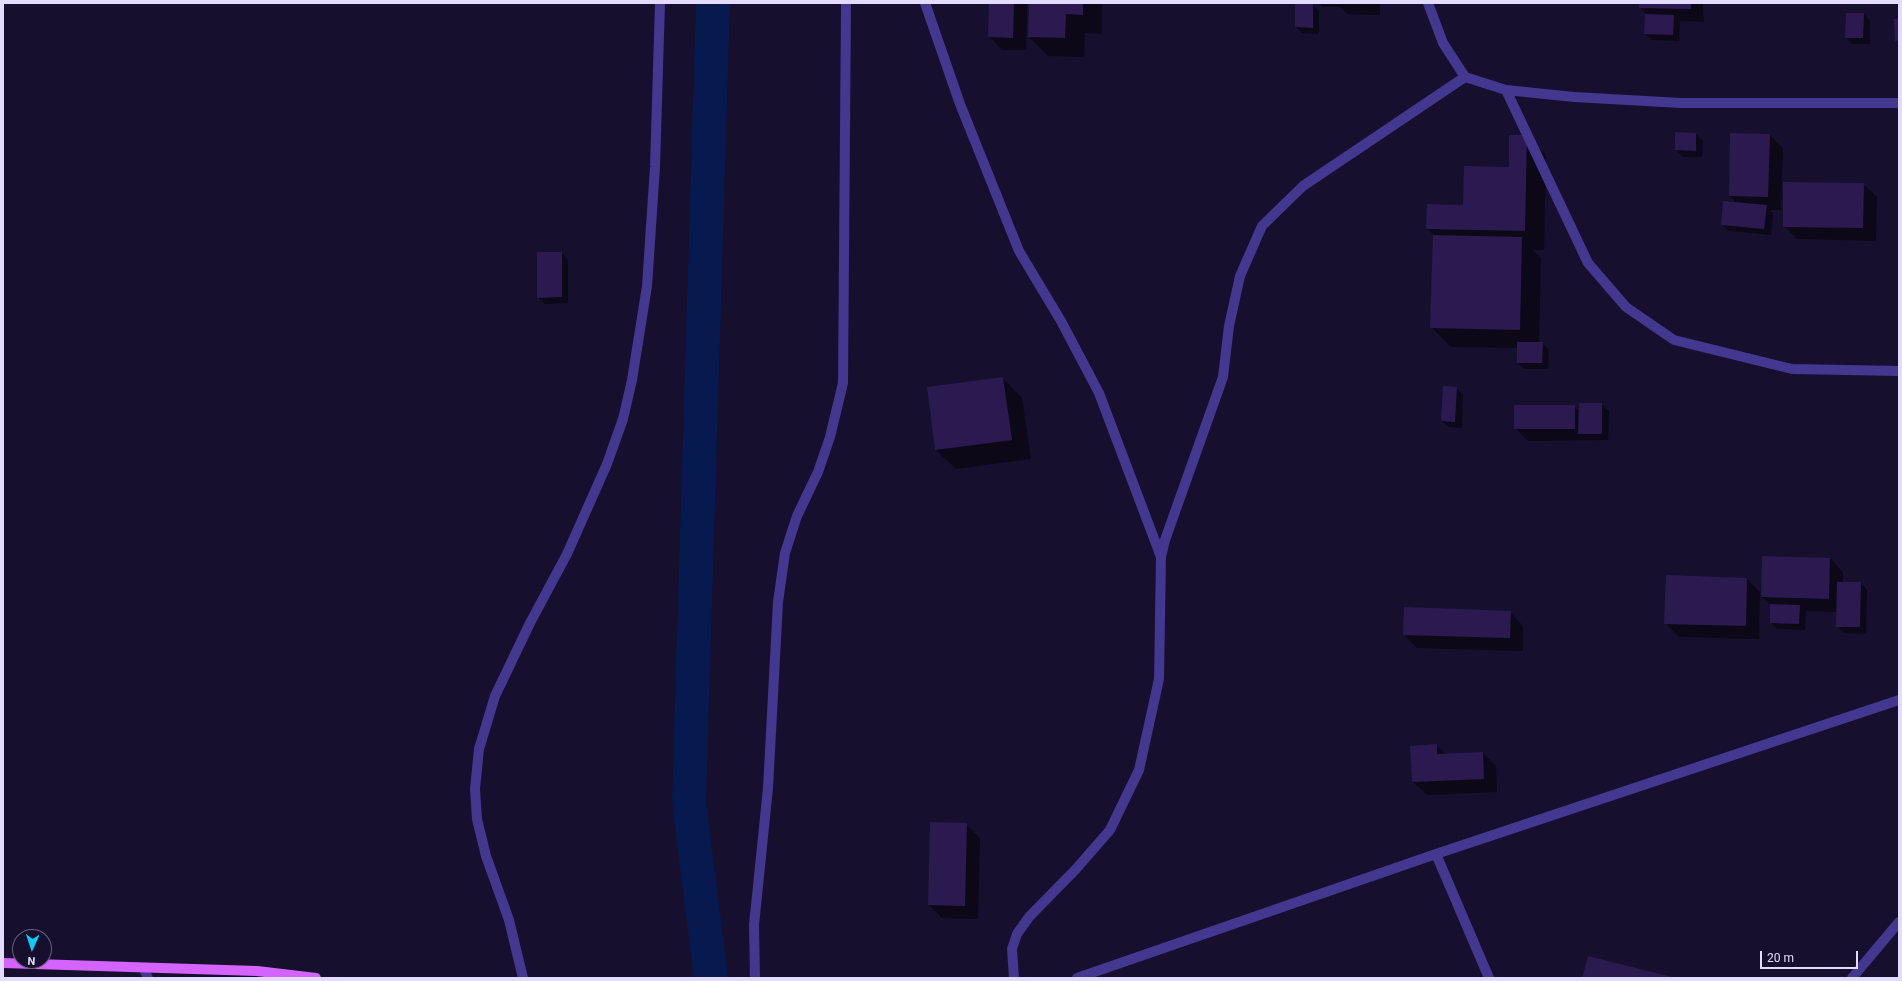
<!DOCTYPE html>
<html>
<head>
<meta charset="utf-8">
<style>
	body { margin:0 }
	#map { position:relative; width:1902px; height:981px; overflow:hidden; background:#170f2e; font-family:Roboto,sans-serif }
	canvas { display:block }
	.frame { position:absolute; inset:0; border:4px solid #e3dcff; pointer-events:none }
	.north { position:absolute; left:12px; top:929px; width:40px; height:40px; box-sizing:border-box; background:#170f2e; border:1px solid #696182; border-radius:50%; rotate:183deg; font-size:11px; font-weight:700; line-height:16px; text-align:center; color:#e3dcff }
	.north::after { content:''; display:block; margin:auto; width:14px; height:18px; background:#08ceff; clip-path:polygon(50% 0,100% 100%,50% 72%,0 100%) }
	.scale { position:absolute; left:1760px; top:951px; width:98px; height:18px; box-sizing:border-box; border:2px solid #e3dcff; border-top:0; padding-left:5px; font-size:12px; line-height:14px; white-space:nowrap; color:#e3dcff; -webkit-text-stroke:3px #170f2e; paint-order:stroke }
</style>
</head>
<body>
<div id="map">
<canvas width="1902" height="981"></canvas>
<div class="frame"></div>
<div class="north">N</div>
<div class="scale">20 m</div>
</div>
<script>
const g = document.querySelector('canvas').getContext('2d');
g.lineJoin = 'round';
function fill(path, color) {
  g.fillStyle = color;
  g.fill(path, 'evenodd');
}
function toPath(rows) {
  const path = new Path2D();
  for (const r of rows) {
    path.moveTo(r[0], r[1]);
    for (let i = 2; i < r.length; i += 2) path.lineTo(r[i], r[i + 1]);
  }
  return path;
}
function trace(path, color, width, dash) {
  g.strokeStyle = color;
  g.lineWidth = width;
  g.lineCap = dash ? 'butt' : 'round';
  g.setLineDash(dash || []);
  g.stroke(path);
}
fill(toPath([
	[990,3,1027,3,1026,50,1002,50,989,36],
	[1030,3,1102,3,1102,34,1085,33,1084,57,1048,56,1029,37],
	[1319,3,1380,3,1380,15,1347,14,1340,7,1322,7],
	[1640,3,1703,3,1704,22,1680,21,1679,41,1652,40,1645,34,1647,15,1640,7],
	[1313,5,1319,11,1319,34,1302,33,1296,27],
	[1864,14,1870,21,1870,44,1852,44,1846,37],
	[1676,134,1696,134,1703,141,1702,157,1683,157,1676,150],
	[1770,135,1783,148,1781,210,1770,210,1773,213,1771,235,1729,231,1722,225,1737,204,1730,196],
	[1527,136,1546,155,1544,250,1533,250,1541,258,1539,343,1542,343,1549,350,1548,369,1524,369,1518,363,1518,348,1451,347,1431,327,1434,235,1427,229,1464,206,1509,168],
	[1863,184,1877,197,1876,241,1797,239,1784,226],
	[562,253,568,260,568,303,545,304,538,297],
	[1003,378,1022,398,1031,459,956,469,936,450,928,388],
	[1457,388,1463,395,1462,428,1449,427,1442,421],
	[1580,404,1602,404,1609,411,1608,440,1528,441,1515,428,1574,406,1579,411],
	[1830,558,1843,572,1843,583,1861,583,1867,590,1866,634,1844,633,1837,627,1837,612,1806,611,1805,630,1777,629,1771,623,1771,606,1762,597],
	[1747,579,1760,592,1759,639,1679,637,1665,623],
	[1510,612,1523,626,1523,651,1417,648,1404,635],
	[1437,745,1446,755,1483,753,1496,766,1497,792,1427,795,1413,782],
	[966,824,980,838,978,919,942,918,929,905]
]), '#0007');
trace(toPath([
	[711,978,689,802,713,3]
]), '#071a4f', 34);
fill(toPath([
	[989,3,1014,3,1013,38,988,37],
	[1029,3,1083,3,1083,15,1066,14,1065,38,1028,37],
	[1295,3,1313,4,1313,28,1295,27],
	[1639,3,1691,3,1691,9,1639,8],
	[1846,13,1864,13,1863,38,1845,38],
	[1645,14,1674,15,1673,35,1644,34],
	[1899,18,1899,41,1895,41,1894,19],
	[1675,132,1696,133,1696,151,1675,150],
	[1730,133,1770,134,1768,197,1729,196],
	[1509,135,1527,135,1525,231,1426,229,1427,204,1463,205,1464,166,1509,167],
	[1783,182,1864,183,1863,228,1783,227],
	[1723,201,1767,205,1764,229,1721,225],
	[1433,235,1522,237,1520,330,1430,328],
	[537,252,562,252,562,297,537,298],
	[1517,342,1543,342,1542,363,1517,363],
	[1003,377,1012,440,935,450,927,387],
	[1443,386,1457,387,1455,422,1441,421],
	[1579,403,1602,403,1602,434,1578,434],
	[1514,405,1575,405,1575,429,1514,429],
	[1762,556,1830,558,1829,599,1761,597],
	[1666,575,1747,578,1746,626,1664,624],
	[1837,582,1861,582,1860,627,1836,627],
	[1770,604,1800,605,1799,624,1770,623],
	[1404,607,1511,611,1510,638,1403,635],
	[1437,744,1437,754,1483,752,1484,779,1412,782,1410,746],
	[930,822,967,823,965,906,928,905],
	[1588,956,1672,977,1672,978,1582,978]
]), '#2a1a50');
trace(toPath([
	[925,3,960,104,1019,251,1061,321,1099,393,1161,557],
	[1428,3,1443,43,1465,77,1506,90,1574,97,1681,103,1899,103],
	[1506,90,1588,263,1626,307,1674,340,1792,369,1899,371],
	[1436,854,1489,978],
	[144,969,148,978],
	[523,978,509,920,486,856,477,819,475,789,479,749,495,696,530,623,567,554,607,464,623,419,632,380,647,286,655,167,660,3],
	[755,978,754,925,768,788,778,602,785,553,797,516,818,472,830,437,843,383,846,3],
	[1014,978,1012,949,1017,934,1029,917,1076,869,1110,830,1139,770,1159,679,1161,557,1165,540,1223,377,1229,326,1240,276,1262,226,1303,186,1465,77],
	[1077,978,1436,854,1899,700],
	[1852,978,1899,922]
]), '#433790', 10);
trace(toPath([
	[3,963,257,971,316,978]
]), '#d463ff', 10);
</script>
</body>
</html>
